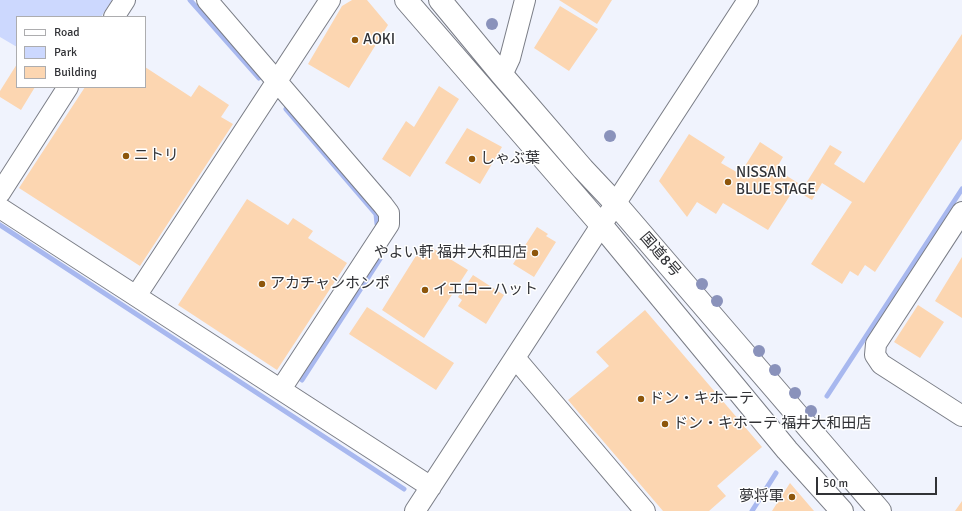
<!DOCTYPE html>
<html>
<head>
<meta charset="utf-8">
<style>
	body { margin:0 }
	#map { position:relative; width:962px; height:511px; overflow:hidden; background:#f0f3fd; font-family:Signika,sans-serif }
	canvas { display:block }
	.legend { position:absolute; left:16px; top:16px; width:130px; height:72px; box-sizing:border-box; background:#fff; border:1px solid #adadaf; margin:0; padding:5px 7px; list-style:none; font-size:12px; color:#313236 }
	.legend li { display:flex; align-items:center; gap:8px; height:20px }
	.legend b { width:20px; border:1px solid #adadaf }
	.scale { position:absolute; left:816px; top:477px; width:121px; height:18px; box-sizing:border-box; border:2px solid #313236; border-top:0; padding-left:5px; font-size:12px; line-height:14px; white-space:nowrap; color:#313236; -webkit-text-stroke:3px #fff; paint-order:stroke }
</style>
</head>
<body>
<div id="map">
<canvas width="962" height="511"></canvas>
<ul class="legend">
<li><b style="height:5px;background:#fff"></b>Road</li>
<li><b style="height:11px;background:#ccd8fe"></b>Park</li>
<li><b style="height:11px;background:#fcd6b1"></b>Building</li>
</ul>
<div class="scale">50 m</div>
</div>
<script>
const g = document.querySelector('canvas').getContext('2d');
g.lineJoin = 'round';
function fill(path, color) {
  g.fillStyle = color;
  g.fill(path, 'evenodd');
}
function toPath(rows) {
  const path = new Path2D();
  for (const r of rows) {
    path.moveTo(r[0], r[1]);
    for (let i = 2; i < r.length; i += 2) path.lineTo(r[i], r[i + 1]);
  }
  return path;
}
function trace(path, color, width, dash) {
  g.strokeStyle = color;
  g.lineWidth = width;
  g.lineCap = dash ? 'butt' : 'round';
  g.setLineDash(dash || []);
  g.stroke(path);
}
function drawText(font, color, halo, rows, align = 'center') {
  g.font = font + ' Signika,"Noto Sans JP",sans-serif';
  g.lineWidth = 3;
  g.setLineDash([]);
  g.textBaseline = 'middle';
  g.strokeStyle = halo;
  g.fillStyle = color;
  for (const [text, x, y, turn = 0] of rows) {
    g.save();
    g.translate(x, y);
    g.rotate((+turn || 0) * Math.PI / 180);
    g.textAlign = isNaN(turn) ? turn : align;
    if (halo) g.strokeText(text, 0, 0);
    g.fillText(text, 0, 0);
    g.restore();
  }
}
fill(toPath([
	[0,0,112,0,101,17,17,17,17,47,0,37]
]), '#ccd8fe');
trace(toPath([
	[190,0,259,78],
	[286,109,376,214,377,224],
	[0,225,404,489],
	[302,380,380,259],
	[827,396,962,189],
	[752,511,776,473]
]), '#a8b8ef', 5);
fill(toPath([
	[352,0,367,0,388,25,349,88,308,64,342,6],
	[559,0,612,0,597,24],
	[560,6,598,29,569,71,534,48],
	[962,34,962,139,875,272,865,265,858,276,850,271,842,284,811,264,852,202,822,183,812,200,800,193,830,145,842,152,834,164,864,183],
	[17,64,17,87,35,87,21,110,0,97,0,91],
	[145,67,191,97,199,85,229,105,221,117,233,124,140,266,19,188,85,87,145,87],
	[439,86,459,99,410,177,382,159,406,121,414,127],
	[467,128,502,147,480,184,445,163],
	[689,134,725,157,721,163,740,174,760,142,783,157,776,169,798,183,768,230,723,203,716,214,697,202,687,217,659,181],
	[247,199,288,225,293,218,313,231,308,238,347,263,277,370,178,305],
	[537,227,548,234,546,236,556,242,534,277,513,264],
	[424,243,468,270,424,338,382,310],
	[962,257,962,318,935,301],
	[473,275,504,295,486,324,458,306,462,300,458,297],
	[918,305,944,322,920,358,894,342],
	[367,307,454,363,436,390,349,334],
	[645,310,762,447,717,486,726,496,709,511,663,511,568,400,609,366,596,352],
	[790,483,814,511,772,511],
	[962,501,962,511,955,511]
]), '#fcd6b1');
const minor = toPath([
	[207,0,383,205,389,213,389,224,281,389],
	[114,17,125,0],
	[502,75,510,58,525,0],
	[0,193,68,87],
	[0,208,431,487],
	[962,212,876,344,875,355,881,364,962,416],
	[136,296,330,0],
	[516,359,645,511],
	[415,511,748,0]
]);
const highway = toPath([
	[406,0,602,226,787,450,842,511],
	[440,0,502,75,583,169,616,204,880,511]
]);
trace(minor, '#7a7d86', 22);
trace(highway, '#7a7d86', 24);
trace(minor, '#fff', 20);
trace(highway, '#fff', 22);
g.fillStyle = '#8a92bb';
for (const [x, y] of [
	[492,24],
	[610,136],
	[702,284],
	[717,301],
	[759,351],
	[775,370],
	[795,393],
	[811,411]
]) {
  g.beginPath();
  g.arc(x, y, 6, 0, 2 * Math.PI);
  g.fill();
}
for (const [x, y, r, color] of [
	[355,40,4,"#8d560b"],
	[126,156,4,"#8d560b"],
	[472,159,4,"#8d560b"],
	[728,182,4,"#8d560b"],
	[535,253,4,"#8d560b"],
	[262,284,4,"#8d560b"],
	[425,290,4,"#8d560b"],
	[641,399,4,"#8d560b"],
	[665,424,4,"#8d560b"],
	[792,497,4,"#8d560b"]
]) {
  const dot = new Path2D();
  dot.arc(x, y, r, 0, 2 * Math.PI);
  g.fillStyle = color;
  g.fill(dot);
  trace(dot, '#fff', 1.5);
}
drawText('15px', '#313236', '#fff', [
	["AOKI",363,40],
	["ニトリ",134,156],
	["しゃぶ葉",480,159],
	["NISSAN",736,173],
	["BLUE STAGE",736,190],
	["やよい軒 福井大和田店",527,253,"right"],
	["アカチャンホンポ",270,284],
	["イエローハット",433,290],
	["ドン・キホーテ",649,399],
	["ドン・キホーテ 福井大和田店",673,424],
	["夢将軍",784,497,"right"]
], 'left');
drawText('15px', '#313236', '#fff', [
	["国道8号",660,255,49]
]);
</script>
</body>
</html>
